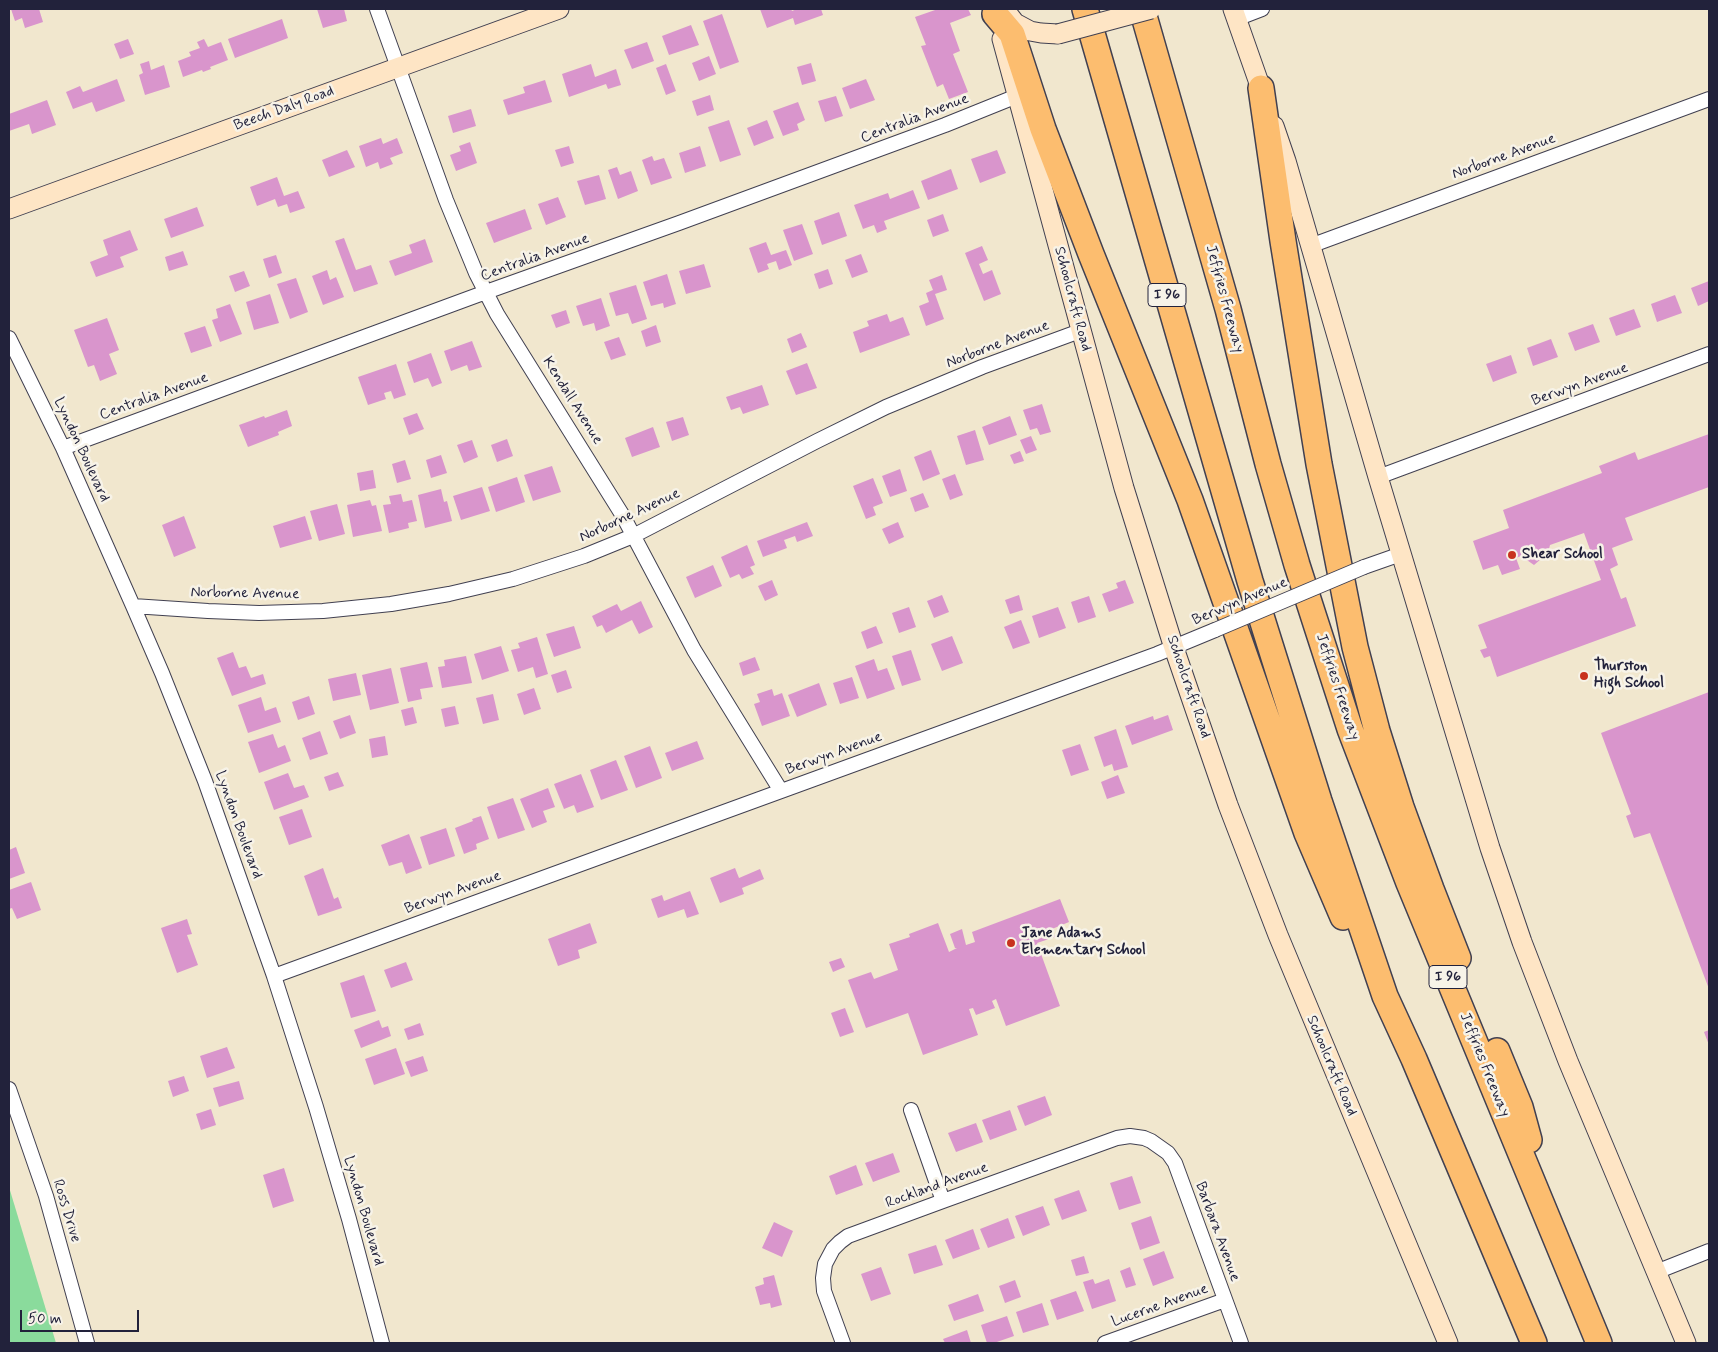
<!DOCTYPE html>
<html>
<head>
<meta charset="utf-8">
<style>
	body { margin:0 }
	#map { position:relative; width:1718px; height:1352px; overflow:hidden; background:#f1e7ce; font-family:Mynerve,sans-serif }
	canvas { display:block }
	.frame { position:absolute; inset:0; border:10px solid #22223b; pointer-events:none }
	.scale { position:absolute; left:20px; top:1310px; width:119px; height:22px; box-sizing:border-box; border:2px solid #22223b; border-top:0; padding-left:6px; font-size:15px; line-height:18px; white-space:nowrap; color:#22223b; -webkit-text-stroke:4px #f7f3e8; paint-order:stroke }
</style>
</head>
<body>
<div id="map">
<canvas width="1718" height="1352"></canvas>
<div class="frame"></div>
<div class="scale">50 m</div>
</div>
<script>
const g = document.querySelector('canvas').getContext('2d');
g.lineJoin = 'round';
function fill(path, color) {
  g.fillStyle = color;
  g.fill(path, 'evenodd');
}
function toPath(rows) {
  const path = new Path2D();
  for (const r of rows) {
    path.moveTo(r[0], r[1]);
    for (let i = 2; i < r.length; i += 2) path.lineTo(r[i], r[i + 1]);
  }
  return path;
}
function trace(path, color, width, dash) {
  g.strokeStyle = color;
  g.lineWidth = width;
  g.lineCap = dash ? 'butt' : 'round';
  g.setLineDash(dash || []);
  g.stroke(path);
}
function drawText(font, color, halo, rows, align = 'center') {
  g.font = font + ' Mynerve,sans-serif';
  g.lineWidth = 5;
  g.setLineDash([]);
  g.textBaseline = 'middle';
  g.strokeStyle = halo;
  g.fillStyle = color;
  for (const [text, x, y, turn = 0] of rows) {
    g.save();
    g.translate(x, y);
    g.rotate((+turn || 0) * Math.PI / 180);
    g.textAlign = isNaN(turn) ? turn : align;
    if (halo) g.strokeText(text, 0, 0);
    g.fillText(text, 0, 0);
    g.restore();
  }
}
fill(toPath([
	[9,1187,56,1343,9,1343]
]), '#8adb9c');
fill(toPath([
	[11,9,39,9,43,22,25,28,22,18,15,21],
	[317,9,344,9,347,21,323,28],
	[760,9,791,9,792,11,797,9,821,9,823,15,795,25,793,18,767,28],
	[938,9,968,9,971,15,950,23,960,51,953,54,968,92,949,99,943,84,937,87,921,46,926,45,915,17],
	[722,14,739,62,720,69,703,21],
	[282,19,288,38,235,58,228,39],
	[691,25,699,45,669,55,662,36],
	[128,39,134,54,120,59,114,44],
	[204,39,208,47,221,42,228,60,210,67,211,69,203,72,202,70,183,77,178,61,191,56,189,52,200,48,197,42],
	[647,42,654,61,632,69,624,50],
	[709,56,716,74,699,81,692,63],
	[149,61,151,70,164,65,170,87,145,95,139,75,143,73,140,64],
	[811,63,816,81,802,85,797,67],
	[591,64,595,77,616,69,621,85,608,89,606,84,569,97,562,74],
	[666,64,676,91,666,95,656,68],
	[117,79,125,101,96,112,92,102,73,109,66,92,80,86,83,92],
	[866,79,875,100,850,109,842,88],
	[545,80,552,102,508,115,503,100,525,93,523,87],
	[710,95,714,110,697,116,692,101],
	[836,96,843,116,825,122,818,101],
	[47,100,56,125,32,134,29,124,9,131,9,114],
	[798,102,805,120,797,124,799,130,783,136,773,111],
	[471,109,476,126,453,133,448,116],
	[729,120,741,155,720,162,708,127],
	[767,120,774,138,754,146,747,128],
	[381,138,383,144,397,138,403,153,390,158,393,164,380,169,378,162,366,167,359,146],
	[470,142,477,163,456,171,450,155,461,151,459,146],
	[569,146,574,163,561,167,555,150],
	[700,146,706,166,685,173,679,153],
	[347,150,355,167,329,177,322,160],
	[997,150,1006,173,980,183,971,159],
	[652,156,654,161,664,158,672,178,651,185,642,160],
	[617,167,620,175,631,171,638,191,618,199,608,170],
	[951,169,958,189,928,200,921,181],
	[599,175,606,199,585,205,577,181],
	[277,177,284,196,298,191,305,208,290,213,287,204,278,207,275,199,257,206,250,187],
	[913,190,920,208,884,221,887,229,877,233,874,225,863,229,854,205,888,193,890,199],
	[558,197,566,217,546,225,538,204],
	[197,207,204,226,171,238,164,219],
	[525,209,532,229,494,243,486,223],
	[839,212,847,236,822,245,814,221],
	[943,214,949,231,933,237,927,220],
	[802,224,813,254,794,261,783,230],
	[130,230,138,250,120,257,124,267,96,277,90,262,108,255,103,240],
	[344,238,356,270,371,265,378,284,354,292,335,241],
	[425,239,433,262,395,276,389,261,412,253,409,245],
	[766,242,771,255,786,250,792,265,779,270,776,261,767,264,769,269,758,273,749,248],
	[982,246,988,260,979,264,983,274,992,270,1001,294,984,301,965,253],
	[183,251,188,265,169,271,165,257],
	[861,254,868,272,852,278,845,260],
	[276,255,282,273,269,278,263,259],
	[704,264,711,287,686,294,679,271],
	[828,269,833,284,819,289,814,274],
	[327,270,330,280,336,277,344,297,323,305,312,276],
	[244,271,250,286,235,292,229,276],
	[667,274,676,304,664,308,663,303,651,306,643,282],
	[942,275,947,290,935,294,944,319,926,326,919,306,929,302,926,293,933,290,929,280],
	[296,278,308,312,290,319,277,284],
	[1709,281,1709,301,1698,306,1691,288],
	[636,285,647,319,632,324,628,313,616,316,609,293],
	[270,294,279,323,254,330,246,302],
	[1675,295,1682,313,1657,322,1651,304],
	[601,298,610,326,596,331,594,323,583,326,576,306],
	[230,304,242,334,220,342,212,320,218,318,216,309],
	[1634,309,1641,327,1616,336,1609,318],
	[566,310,570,323,556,328,551,315],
	[887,314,890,322,903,317,910,335,860,353,853,332,869,326,867,321],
	[107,318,119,350,109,354,117,374,100,381,94,365,88,367,74,330],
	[1593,324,1600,342,1575,351,1568,333],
	[656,325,661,342,646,347,641,331],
	[205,326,212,346,191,353,184,333],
	[801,333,807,347,792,353,787,339],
	[619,337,626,355,611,360,604,342],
	[1551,339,1558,357,1533,366,1527,348],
	[472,341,482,367,469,371,467,365,451,371,444,351],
	[431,353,442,383,432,387,428,378,414,383,407,362],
	[1511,355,1517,373,1493,382,1486,364],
	[807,363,817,388,796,395,786,371],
	[396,364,406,395,394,399,391,391,384,393,386,399,368,405,358,377],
	[762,385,769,405,743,414,740,407,731,410,726,397],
	[1042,404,1051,432,1040,435,1037,428,1030,430,1023,410],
	[287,410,292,426,278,432,279,435,248,447,239,425,264,416,265,418],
	[417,413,424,429,409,435,403,418],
	[1010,416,1017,435,989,445,982,427],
	[683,417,689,435,672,441,666,422],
	[653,427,660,447,632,457,625,438],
	[975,430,984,460,966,465,957,436],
	[1709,434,1709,487,1625,518,1633,540,1612,548,1618,565,1610,569,1621,599,1626,597,1636,626,1497,677,1490,656,1484,658,1480,650,1487,648,1478,625,1601,580,1584,533,1550,545,1548,553,1534,565,1521,556,1516,558,1520,569,1502,575,1498,565,1483,570,1473,541,1509,528,1503,510,1602,473,1599,466,1635,452,1638,460],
	[1031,436,1037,450,1026,454,1020,440],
	[507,439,513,456,497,462,491,445],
	[472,440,478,457,464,463,457,445],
	[931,450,940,474,923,481,914,457],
	[1020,451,1024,461,1014,464,1010,455],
	[441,455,447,473,431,478,426,460],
	[405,460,411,479,397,483,392,464],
	[552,466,561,492,533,501,524,475],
	[900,469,907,491,890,497,882,476],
	[373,470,376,488,360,491,357,473],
	[955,474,963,495,950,500,942,479],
	[517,477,525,502,496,512,488,487],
	[873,478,883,503,873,507,876,515,866,519,853,486],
	[482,487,490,511,461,520,453,496],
	[441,489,444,502,447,501,452,521,425,528,418,495],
	[923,493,929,507,915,512,910,498],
	[401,494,403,502,412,500,417,521,408,523,409,528,389,533,383,505,391,504,389,496],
	[370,500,372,506,376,505,382,531,353,537,347,505],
	[337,504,345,534,319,541,310,511],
	[184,516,196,548,174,557,162,525],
	[305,516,312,539,280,548,273,526],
	[807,522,813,536,797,542,795,536,784,540,787,548,763,557,757,541],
	[898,522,904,537,889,544,882,529],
	[747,545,755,565,750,567,754,574,742,579,739,574,730,578,721,557],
	[713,565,722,586,695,598,686,577],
	[772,580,778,595,765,601,758,586],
	[1125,580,1134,603,1109,612,1102,594,1118,588,1116,583],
	[942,595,949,612,934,618,927,601],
	[1019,595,1023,610,1010,614,1005,600],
	[1089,596,1096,617,1078,623,1071,602],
	[641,601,653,627,639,634,632,620,606,633,602,625,597,627,592,616,617,604,621,611],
	[909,607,916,627,899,633,892,613],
	[1058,607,1066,628,1039,638,1032,616],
	[1021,620,1030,643,1013,649,1004,627],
	[574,626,581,648,554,657,546,634],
	[876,626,883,643,867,649,861,632],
	[952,636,963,663,942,671,931,644],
	[537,637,548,674,536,678,533,667,518,672,511,650,520,648,518,643],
	[501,646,509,671,482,680,474,654],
	[911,650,921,680,902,686,892,656],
	[233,652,239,668,246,666,251,678,263,674,266,684,232,696,217,658],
	[466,656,472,683,442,688,438,667,445,666,444,660],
	[755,657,760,670,743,676,739,663],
	[874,659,878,671,887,668,895,689,867,699,855,666],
	[427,662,433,687,420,689,422,699,408,702,400,668],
	[391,668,399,703,370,710,362,675],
	[566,670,572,688,557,693,551,675],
	[356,673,361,695,333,701,328,679],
	[852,677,859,698,840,704,833,683],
	[819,683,827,705,797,717,788,695],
	[534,688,541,709,524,715,517,694],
	[772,689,774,696,782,693,790,716,762,726,754,704,760,702,757,694],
	[1709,692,1709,989,1650,833,1634,838,1626,816,1631,814,1601,733],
	[493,694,499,720,483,724,476,698],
	[309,696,315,714,298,720,292,702],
	[261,697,265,711,276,707,281,722,248,733,238,705],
	[455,706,459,724,445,727,441,709],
	[413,707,417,723,405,726,401,710],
	[350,715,356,733,340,739,333,721],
	[1168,715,1173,730,1132,745,1125,726,1153,716,1154,720],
	[1116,729,1128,767,1114,771,1112,764,1104,767,1094,737],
	[320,731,328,754,310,760,302,738],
	[273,734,278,748,285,745,291,761,259,773,248,742],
	[385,736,388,755,372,758,369,739],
	[697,741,704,759,672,771,665,753],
	[1080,744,1089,770,1071,776,1062,750],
	[650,746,662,778,636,788,624,756],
	[616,760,628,790,601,800,590,770],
	[338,772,344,786,329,791,324,777],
	[288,773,294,788,304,785,309,797,274,810,264,782],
	[581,774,594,807,577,813,574,805,564,809,554,784],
	[1118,775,1125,793,1107,799,1101,782],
	[548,788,555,807,543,811,547,822,532,828,520,799],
	[513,798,525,830,498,839,487,807],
	[302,809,312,837,289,845,279,817],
	[481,816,489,839,476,844,477,849,464,854,455,828,473,821,472,819],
	[446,828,455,856,429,865,420,837],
	[409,834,422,868,406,874,402,862,389,866,381,845],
	[16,847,25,873,9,879,9,850],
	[323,868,334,899,338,897,342,908,318,916,304,876],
	[735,868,739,878,760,869,764,879,742,888,744,894,720,903,710,878],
	[31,882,41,910,17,919,12,908,9,909,9,890],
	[690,891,699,914,687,918,684,909,658,918,651,899,662,895,664,901],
	[1060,899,1069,922,1052,929,1055,937,1037,943,1060,1006,1006,1026,996,999,992,1001,995,1008,976,1015,973,1008,969,1009,978,1035,923,1055,908,1013,866,1028,848,980,871,972,874,979,898,970,889,944,910,937,909,934,938,923,949,952,957,948,955,948,950,934,962,929,966,945,975,942,972,932],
	[187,919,192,934,187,935,198,965,177,973,161,928],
	[590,923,597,943,578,950,580,958,558,966,548,939],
	[841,958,845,967,833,972,829,962],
	[406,962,413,980,391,988,384,970],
	[364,975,376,1011,351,1018,340,983],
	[845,1008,854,1032,840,1037,831,1013],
	[379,1020,382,1028,388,1026,391,1036,361,1048,354,1030],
	[420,1023,424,1035,408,1040,404,1029],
	[1709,1030,1709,1045,1704,1032],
	[227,1047,235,1068,207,1078,200,1056],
	[396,1048,405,1074,374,1085,365,1059],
	[423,1056,428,1071,411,1077,405,1062],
	[184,1076,189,1091,173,1097,168,1081],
	[239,1081,244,1099,219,1107,213,1088],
	[1045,1096,1052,1115,1025,1126,1017,1106],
	[211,1109,216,1125,201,1130,196,1114],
	[1010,1110,1017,1130,990,1140,982,1120],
	[976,1123,983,1142,956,1152,948,1133],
	[893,1153,900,1172,873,1182,865,1163],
	[856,1165,863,1185,836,1195,829,1176],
	[284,1168,294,1201,273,1208,263,1175],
	[1132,1176,1141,1203,1119,1210,1110,1183],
	[1079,1190,1087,1211,1062,1220,1054,1199],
	[1043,1206,1050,1225,1023,1236,1015,1216],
	[1151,1216,1160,1243,1140,1250,1131,1223],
	[1008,1218,1015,1238,988,1248,980,1229],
	[774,1222,793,1231,782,1257,762,1248],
	[973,1229,980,1249,953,1259,945,1240],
	[936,1245,943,1265,914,1274,908,1254],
	[1164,1251,1174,1278,1153,1286,1143,1259],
	[1084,1256,1089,1273,1076,1276,1071,1260],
	[881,1267,891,1294,871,1301,861,1274],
	[1130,1267,1136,1285,1126,1288,1120,1271],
	[774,1275,782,1305,771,1308,770,1303,760,1305,755,1287,764,1284,763,1278],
	[1093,1279,1095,1284,1109,1279,1116,1301,1092,1309,1083,1282],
	[1015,1280,1021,1297,1005,1303,999,1286],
	[1076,1291,1084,1311,1057,1320,1050,1300],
	[978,1294,984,1311,954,1321,948,1305],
	[1042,1303,1049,1325,1023,1333,1016,1312],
	[1007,1316,1014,1336,994,1343,987,1343,981,1325],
	[967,1330,971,1343,945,1343,943,1339]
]), '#d995cc');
const minor = toPath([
	[377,9,446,200,476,273,497,314,623,516,694,650,781,791],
	[1236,19,1262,9],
	[1310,246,1709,99],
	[9,338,63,448,133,606,162,673,205,781,274,976,316,1107,349,1219,382,1343],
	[63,448,486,292,679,223,945,125,1017,96],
	[1378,477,1709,354],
	[1364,567,1401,554],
	[133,606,208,611,259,613,323,611,391,604,449,594,513,579,584,556,633,536,817,441,886,407,982,367,1080,331],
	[274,976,1157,654,1215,630],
	[9,1089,46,1196,87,1343],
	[911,1110,943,1201],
	[1656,1272,1709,1251],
	[843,1343,824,1291,823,1278,825,1264,833,1249,840,1242,848,1236,943,1201,1117,1138,1130,1136,1144,1138,1151,1141,1168,1153,1175,1163,1241,1343],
	[1105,1343,1225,1300]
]);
const secondary = toPath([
	[1233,9,1265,100],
	[1005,10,1015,23,1030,31,1041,33,1058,34],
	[1002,39,1124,488,1174,648,1228,805,1278,935,1448,1343],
	[1274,126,1286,161,1378,477,1490,848,1522,942,1568,1061,1686,1343],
	[9,209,559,9]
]);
const motorway = toPath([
	[1085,9,1250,581,1319,801,1385,996,1414,1059,1534,1343],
	[1142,9,1228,309,1268,464,1297,565,1350,729,1409,883,1599,1343],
	[995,14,1012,34,1043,129,1091,254,1190,500,1307,833,1343,917],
	[1261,88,1283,241,1319,464,1355,647,1377,731,1401,807,1431,889,1458,958],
	[1497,1051,1520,1107,1529,1140]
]);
trace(minor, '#414051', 16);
trace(secondary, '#414051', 21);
trace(motorway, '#414051', 28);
trace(minor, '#fff', 14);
trace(secondary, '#fee5c5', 19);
trace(motorway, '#fcbd6f', 25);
const minorBridge = toPath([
	[1215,630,1364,567]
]);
const secondaryBridge = toPath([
	[1058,34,1151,9]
]);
trace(minorBridge, '#414051', 16, []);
trace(secondaryBridge, '#414051', 21, []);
trace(minorBridge, '#fff', 14);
trace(secondaryBridge, '#fee5c5', 19);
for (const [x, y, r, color] of [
	[1512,555,5,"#c8321e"],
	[1584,676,5,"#c8321e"],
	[1011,943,5,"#c8321e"]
]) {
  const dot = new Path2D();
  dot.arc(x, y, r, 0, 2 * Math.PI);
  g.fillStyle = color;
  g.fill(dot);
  trace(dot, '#f7f3e8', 2);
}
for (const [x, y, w] of [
	[1167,295,38],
	[1448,977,38]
]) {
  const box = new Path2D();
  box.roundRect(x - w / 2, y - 11.5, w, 23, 4);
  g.fillStyle = '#f7f3e8';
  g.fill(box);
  trace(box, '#22223b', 1);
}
drawText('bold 14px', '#22223b', null, [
	["I 96",1167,295],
	["I 96",1448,977]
]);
drawText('15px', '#22223b', '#f7f3e8', [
	["Beech Daly Road",284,109,-20],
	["Centralia Avenue",915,119,-21],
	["Norborne Avenue",1504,157,-20],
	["Centralia Avenue",535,258,-20],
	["Schoolcraft Road",1072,299,75],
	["Jeffries Freeway",1224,299,75],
	["Norborne Avenue",998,345,-21],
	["Berwyn Avenue",1580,385,-20],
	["Centralia Avenue",154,397,-20],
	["Kendall Avenue",572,401,58],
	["Lyndon Boulevard",81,450,65],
	["Norborne Avenue",630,516,-25],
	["Norborne Avenue",245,594,1],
	["Berwyn Avenue",1240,602,-23],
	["Schoolcraft Road",1188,687,71],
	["Jeffries Freeway",1337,687,72],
	["Berwyn Avenue",834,754,-20],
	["Lyndon Boulevard",238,825,70],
	["Berwyn Avenue",453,893,-20],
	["Jeffries Freeway",1484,1065,68],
	["Schoolcraft Road",1331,1066,67],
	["Rockland Avenue",937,1186,-20],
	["Ross Drive",66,1211,73],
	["Lyndon Boulevard",363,1211,74],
	["Barbara Avenue",1217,1232,70],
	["Lucerne Avenue",1160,1306,-20]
]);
drawText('bold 15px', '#22223b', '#f7f3e8', [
	["Shear School",1522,555],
	["Thurston",1594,667],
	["High School",1594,684],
	["Jane Adams",1021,934],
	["Elementary School",1021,951]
], 'left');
</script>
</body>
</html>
